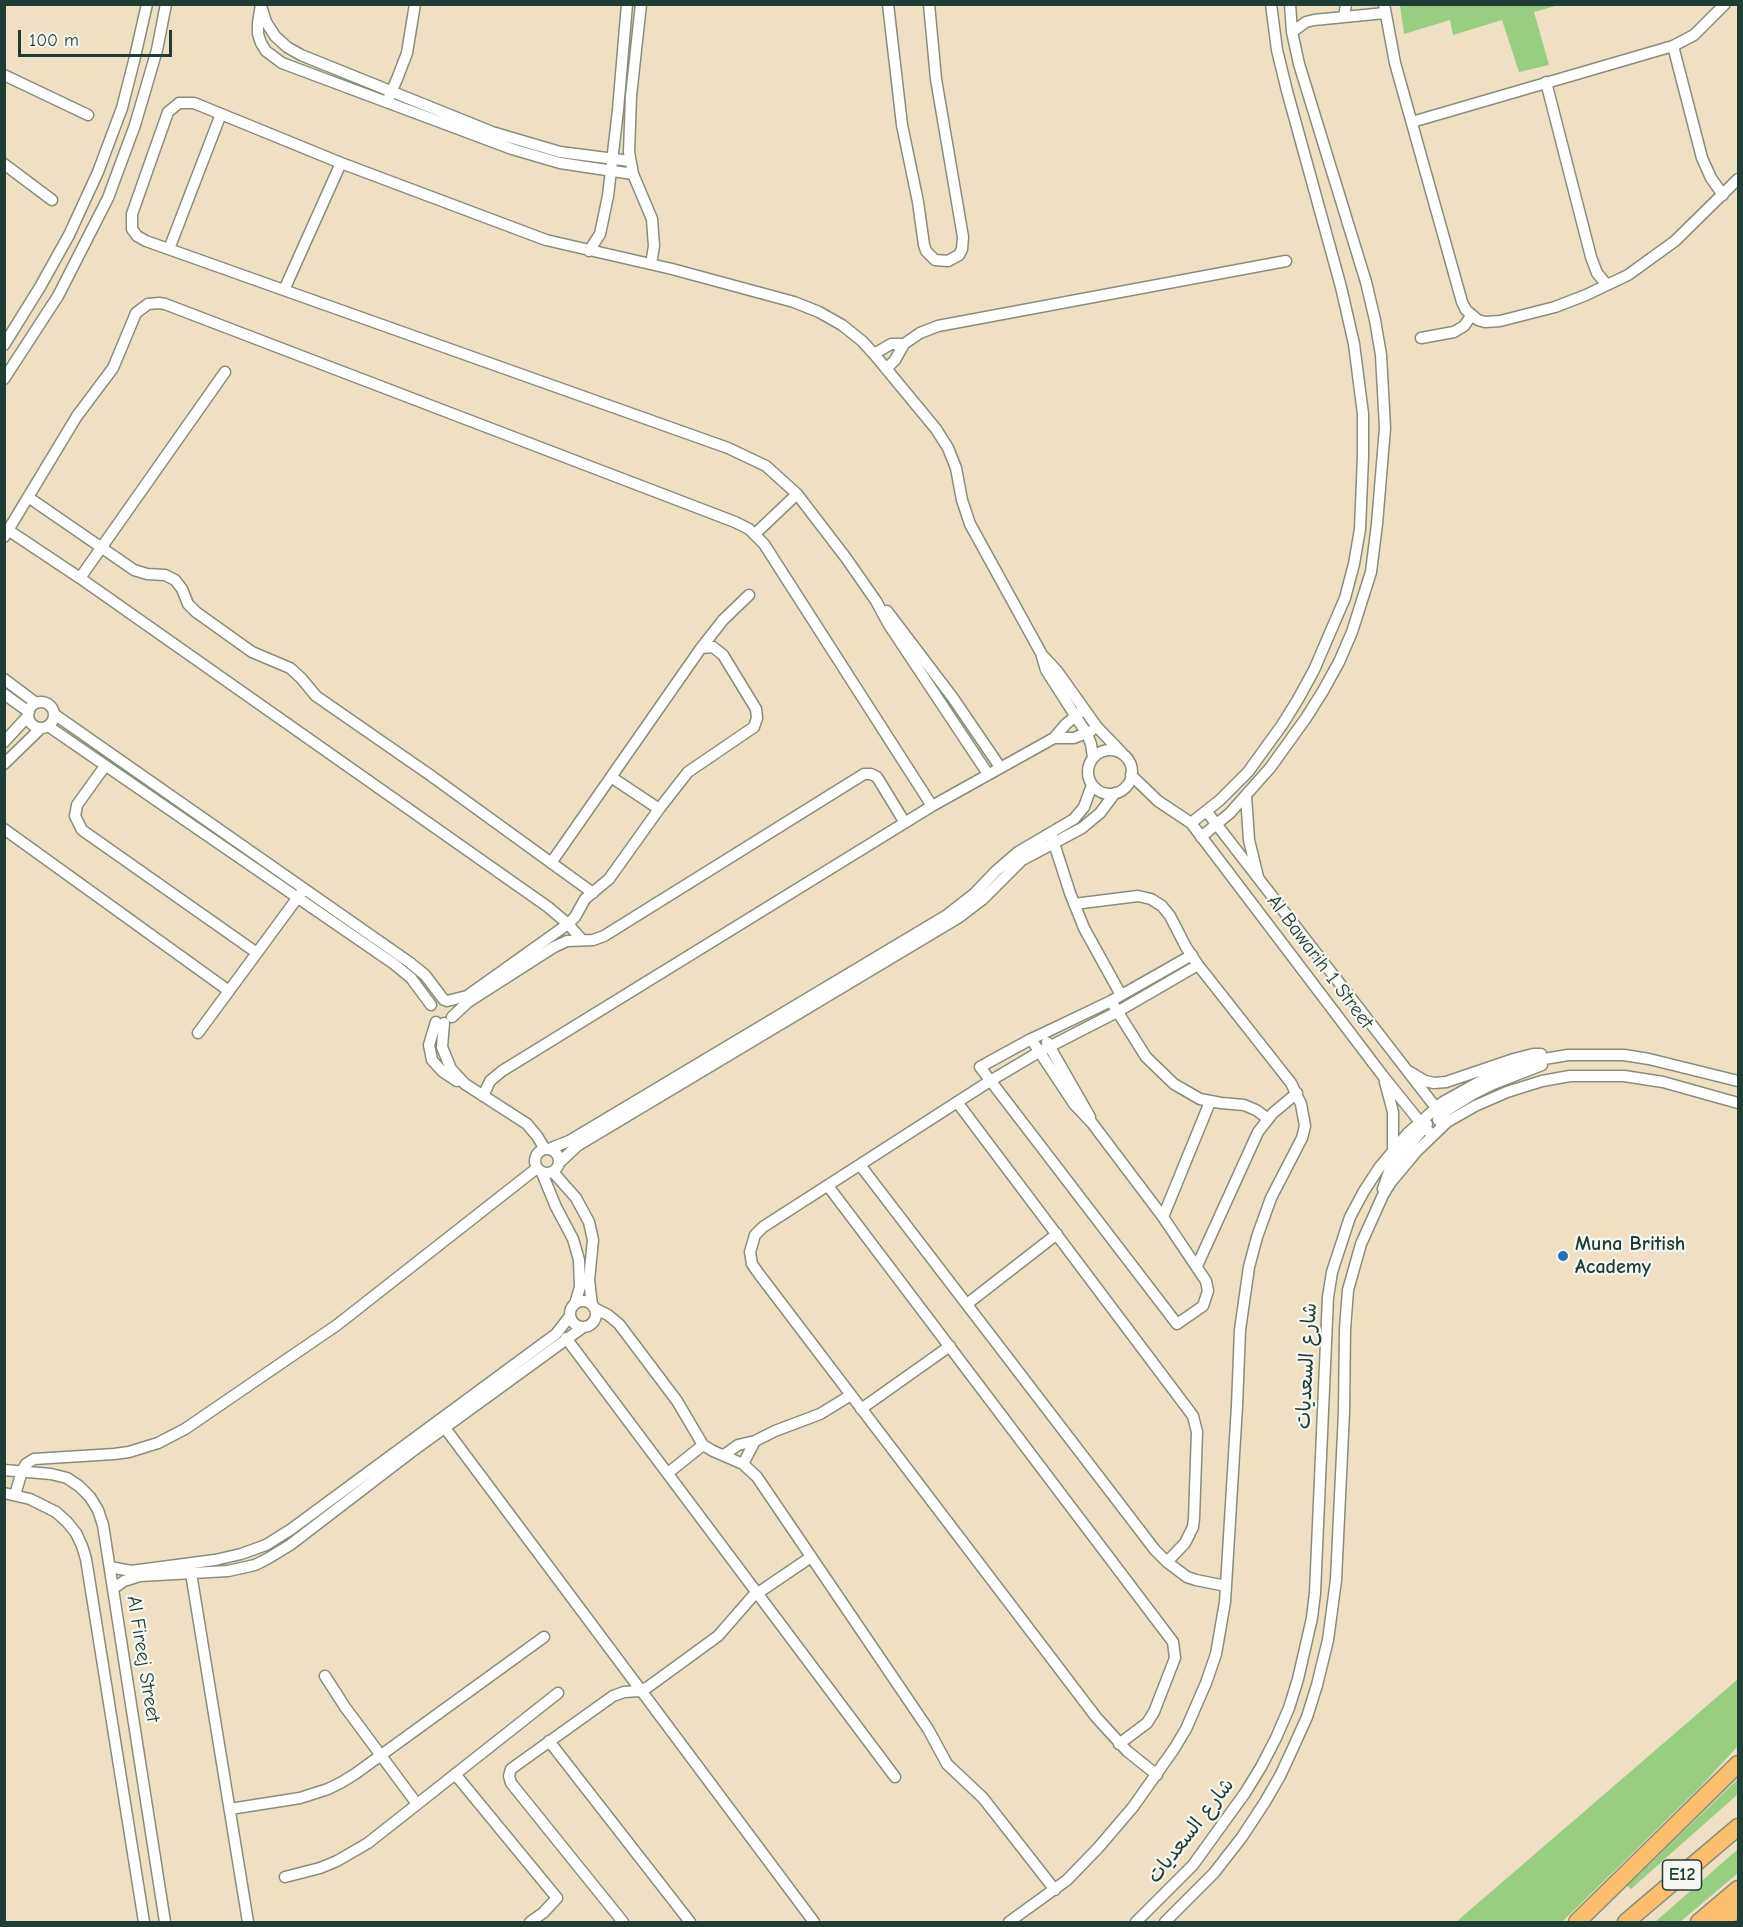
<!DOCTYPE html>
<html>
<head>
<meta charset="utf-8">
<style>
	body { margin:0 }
	#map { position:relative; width:1743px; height:1927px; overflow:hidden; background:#f0e0c3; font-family:"Comic Neue",sans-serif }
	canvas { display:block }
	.frame { position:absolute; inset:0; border:6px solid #1f3d34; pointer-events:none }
	.scale { position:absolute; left:18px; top:30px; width:154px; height:27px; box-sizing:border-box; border:3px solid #1f3d34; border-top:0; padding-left:8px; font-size:18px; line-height:21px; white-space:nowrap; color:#1f3d34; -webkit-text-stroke:4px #f6f6f2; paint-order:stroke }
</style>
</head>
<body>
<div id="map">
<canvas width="1743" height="1927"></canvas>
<div class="frame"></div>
<div class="scale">100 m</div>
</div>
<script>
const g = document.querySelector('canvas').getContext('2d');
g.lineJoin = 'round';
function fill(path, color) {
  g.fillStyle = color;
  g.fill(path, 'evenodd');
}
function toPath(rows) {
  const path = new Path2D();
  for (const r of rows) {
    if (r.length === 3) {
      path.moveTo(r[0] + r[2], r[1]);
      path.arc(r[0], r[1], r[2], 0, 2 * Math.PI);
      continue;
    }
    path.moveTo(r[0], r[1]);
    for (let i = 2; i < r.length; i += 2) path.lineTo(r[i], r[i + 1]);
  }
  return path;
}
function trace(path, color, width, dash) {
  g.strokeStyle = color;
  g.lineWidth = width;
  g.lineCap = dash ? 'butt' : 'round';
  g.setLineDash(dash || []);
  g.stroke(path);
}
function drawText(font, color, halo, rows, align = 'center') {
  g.font = font + ' "Comic Neue","Playpen Sans Arabic",sans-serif';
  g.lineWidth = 4.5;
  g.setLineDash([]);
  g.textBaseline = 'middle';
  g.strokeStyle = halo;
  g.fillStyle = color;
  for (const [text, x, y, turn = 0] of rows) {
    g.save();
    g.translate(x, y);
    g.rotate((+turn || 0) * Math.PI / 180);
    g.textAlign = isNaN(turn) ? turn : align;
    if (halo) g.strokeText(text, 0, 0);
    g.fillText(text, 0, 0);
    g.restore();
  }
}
fill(toPath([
	[1400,5,1559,5,1534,12,1549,65,1519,72,1502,20,1453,35,1450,20,1404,34],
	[1738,1679,1738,1746,1700,1787,1562,1922,1456,1922],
	[1738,1779,1738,1794,1631,1889,1627,1886],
	[1738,1849,1738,1873,1680,1922,1655,1922]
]), '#97ce80');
const minor = toPath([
	[261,4,258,23,258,34,261,43,266,51,282,63,512,149,560,163,633,174],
	[641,4,631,96,629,152,633,174,652,219,654,246,651,264],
	[888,4,902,125,918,202,924,245,926,251,935,260,948,261,959,255,962,249,963,237,936,79,929,4],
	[1384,4,1395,63,1462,302,1466,310,1478,320,1485,322,1500,321,1555,307,1586,295,1628,275,1675,241,1738,179],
	[262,9,266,22,275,36,287,47,301,55,492,132,560,152,630,161],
	[1344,17,1346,4],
	[1292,32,1306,22,1314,20,1385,13],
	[1673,46,1702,158,1711,178,1723,195],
	[4,75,88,115],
	[1546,82,1591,257,1597,273,1607,285],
	[389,97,397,79,407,53,415,4],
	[1412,122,1673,46,1694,35,1725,4],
	[4,164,52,200],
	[169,249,221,114],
	[589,251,600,234,608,196,618,110,627,4],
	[284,290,341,163],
	[1421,338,1454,332,1464,326,1471,316],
	[4,345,40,287,69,235,98,172,122,108,134,61,147,4],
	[874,354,891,344,904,344],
	[886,369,895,360,904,344,920,333,938,326,1286,261],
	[4,379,58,296,108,198,135,125,157,50,166,4],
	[28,497,134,570,147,574,165,575,175,580,182,589,188,604,196,612,252,652,290,668,301,678,316,696,430,775,593,893],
	[8,530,80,578,548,907,568,924,582,940],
	[755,534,797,494],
	[4,537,77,416,113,368,136,313,148,304,159,303,165,304,735,522,749,529,764,544,932,806],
	[80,578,225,372],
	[887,611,953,698,1000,767],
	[1043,656,1057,671,1097,727,1122,753],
	[4,679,36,703],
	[4,694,29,712],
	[41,715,13],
	[54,714,409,962,425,975,444,1000],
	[48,726,394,964,411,978,431,1005],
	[1054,738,1074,738,1091,731],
	[4,742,28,716],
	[1110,772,22],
	[4,764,41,728],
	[105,766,77,805,75,816,82,830,257,953],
	[988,774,889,625,876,601,846,558,797,494,766,466,728,448,146,241,137,236,132,229,132,214,168,112,179,103,194,103,341,163,546,240,672,269,794,302,819,312,842,325,862,341,874,354,936,429,948,448,956,468,962,500,970,524,1041,653,1046,670,1087,734,1091,744,1093,757],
	[1131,775,1158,801,1191,823,1383,1076,1420,1122,1432,1135],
	[611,777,659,809],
	[1246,796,1249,840,1258,877],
	[1207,812,1447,1122],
	[1191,823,1220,800,1248,772,1282,725,1297,701,1314,670,1345,598,1354,564,1360,529,1363,456,1363,414,1354,344,1341,287,1287,91,1277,50,1271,4],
	[4,829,229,991],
	[1052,837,1070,893,1084,928,1121,995],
	[1201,837,1230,813,1270,768,1306,718,1323,691,1339,662,1352,632,1371,572,1377,524,1385,428,1381,355,1375,320,1366,282,1299,64,1292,32,1290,4],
	[551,863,701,648,723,620,749,595],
	[447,1001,467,996,568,924,575,917,585,899,609,879,659,809,688,772,754,727,757,718,756,709,723,655,713,647,701,648],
	[1114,1006,1146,1057,1174,1084,1200,1099,1221,1103,1244,1105,1256,1110,1267,1118],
	[452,1017,468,1002,554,947,567,941,593,940,604,936,864,774,871,774,877,777,905,823],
	[436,1022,429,1045,432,1060,442,1071,457,1081],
	[444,1023,442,1047,451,1069,465,1084,527,1124,537,1136,545,1149],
	[198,1033,301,893],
	[1031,1039,1074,1104,1092,1123,1163,1217,1206,1281,1208,1291,1203,1306,1177,1324,980,1067,1031,1039,1042,1034,1111,1001,1192,955],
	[1047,1042,1090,1117],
	[1410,1072,1425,1081,1434,1083,1446,1082,1514,1059,1533,1054,1541,1054],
	[1385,1082,1393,1112,1393,1149],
	[483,1096,490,1081,502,1071,932,806,1054,738,1066,724,1083,710],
	[957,1102,1193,1416,1197,1432,1194,1518,1193,1527,1185,1543,1167,1562],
	[1438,1120,1441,1114,1473,1094,1493,1084,1542,1065],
	[547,1161,12],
	[549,1149,569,1141,947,915,974,894,996,871,1018,852,1074,819,1084,807,1092,785],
	[559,1163,577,1146,958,918,983,899,1022,860,1082,828,1100,813,1115,793],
	[860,1165,1155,1550,1167,1562,1187,1577,1196,1580,1226,1586],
	[553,1172,576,1198,589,1222,593,1240,589,1280,592,1305],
	[542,1173,556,1207,573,1239,579,1260,580,1287,575,1304],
	[828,1186,1173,1642,1175,1658,1154,1712,1147,1723,1119,1744],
	[1383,1189,1390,1169,1427,1124],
	[1163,1217,1210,1102],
	[1197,1266,1258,1132,1273,1113,1297,1093],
	[583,1314,13],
	[967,1304,1057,1234],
	[594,1308,608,1315,619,1324,677,1401,703,1445,713,1451,743,1464,757,1477,928,1729,947,1764,983,1798,1055,1890],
	[566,1338,895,1777],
	[861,1409,950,1346],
	[439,1420,814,1922],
	[724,1455,738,1445,755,1441,775,1431,820,1414,851,1395],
	[743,1464,755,1441],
	[4,1470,51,1474,67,1478,79,1486,90,1497,98,1510,103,1525,165,1922],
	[668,1473,703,1445],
	[4,1493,30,1499,56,1512,67,1522,76,1533,82,1546,86,1559,144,1922],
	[15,1495,22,1471,26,1464,34,1459,114,1454,129,1452,158,1443,185,1429,337,1325,537,1168],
	[110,1567,131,1571,215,1560,241,1554,266,1545,290,1530,556,1334,570,1316],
	[190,1567,248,1922],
	[114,1588,124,1581,140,1576,228,1571,255,1565,267,1559,290,1545,410,1453,582,1328],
	[325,1676,345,1707,417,1804],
	[549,1741,690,1922],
	[455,1774,557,1898,543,1913,530,1922],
	[1157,1775,1127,1751,1096,1717,759,1274,752,1264,750,1252,755,1235,763,1227,990,1081,1039,1052,1117,1012,1198,965],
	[230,1809,300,1798,328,1789,342,1782,355,1774,544,1637],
	[285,1877,320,1868,337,1861,368,1843,558,1693],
	[623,1922,511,1783,509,1776,511,1769,613,1696,624,1692,640,1691,648,1687,718,1636,752,1597,811,1557],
	[1009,1922,1067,1880,1098,1848,1133,1807,1174,1749,1186,1729,1206,1683,1216,1654,1225,1602,1237,1406,1240,1330,1249,1267,1257,1237,1271,1198,1302,1138,1305,1126,1301,1104,1291,1083,1198,965,1186,947,1170,916,1162,906,1151,899,1138,896,1074,904],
	[1136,1922,1193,1865,1245,1793,1261,1767,1276,1738,1289,1708,1298,1679,1312,1618,1315,1593,1328,1297,1332,1272,1350,1217,1364,1191,1379,1168,1408,1133,1443,1102,1488,1077,1538,1060,1568,1055,1624,1055,1649,1059,1738,1081],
	[1165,1922,1214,1873,1242,1837,1265,1802,1280,1776,1293,1748,1307,1717,1317,1685,1328,1640,1336,1580,1344,1412,1345,1329,1348,1290,1361,1244,1383,1195,1391,1182,1416,1152,1447,1122,1475,1106,1507,1092,1542,1081,1570,1076,1624,1076,1663,1082,1738,1103]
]);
const highway = toPath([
	[1577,1922,1738,1764],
	[1626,1922,1738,1827],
	[1699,1922,1738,1889],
	[1721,1922,1738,1908]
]);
trace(minor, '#888e7c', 13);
trace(highway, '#888e7c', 19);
trace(minor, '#fff', 10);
trace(highway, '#fabe6d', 16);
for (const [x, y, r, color] of [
	[1563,1256,6,"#1f6fb2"]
]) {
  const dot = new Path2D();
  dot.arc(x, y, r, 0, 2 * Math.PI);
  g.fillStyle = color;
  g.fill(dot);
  trace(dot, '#f6f6f2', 2);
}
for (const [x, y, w] of [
	[1682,1875,39]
]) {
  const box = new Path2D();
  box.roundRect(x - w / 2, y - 15, w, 30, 4.5);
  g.fillStyle = '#f6f6f2';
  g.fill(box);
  trace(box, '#1f3d34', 1.5);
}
drawText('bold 18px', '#1f3d34', null, [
	["E12",1682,1875]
]);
drawText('20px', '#1f3d34', '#f6f6f2', [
	["Al Bawarih 1 Street",1320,962,53],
	["شارع السعديات",1307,1366,-87],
	["Al Fireej Street",143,1659,81],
	["شارع السعديات",1191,1831,-52]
]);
drawText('bold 20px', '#1f3d34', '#f6f6f2', [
	["Muna British",1575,1244],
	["Academy",1575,1267]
], 'left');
</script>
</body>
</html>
